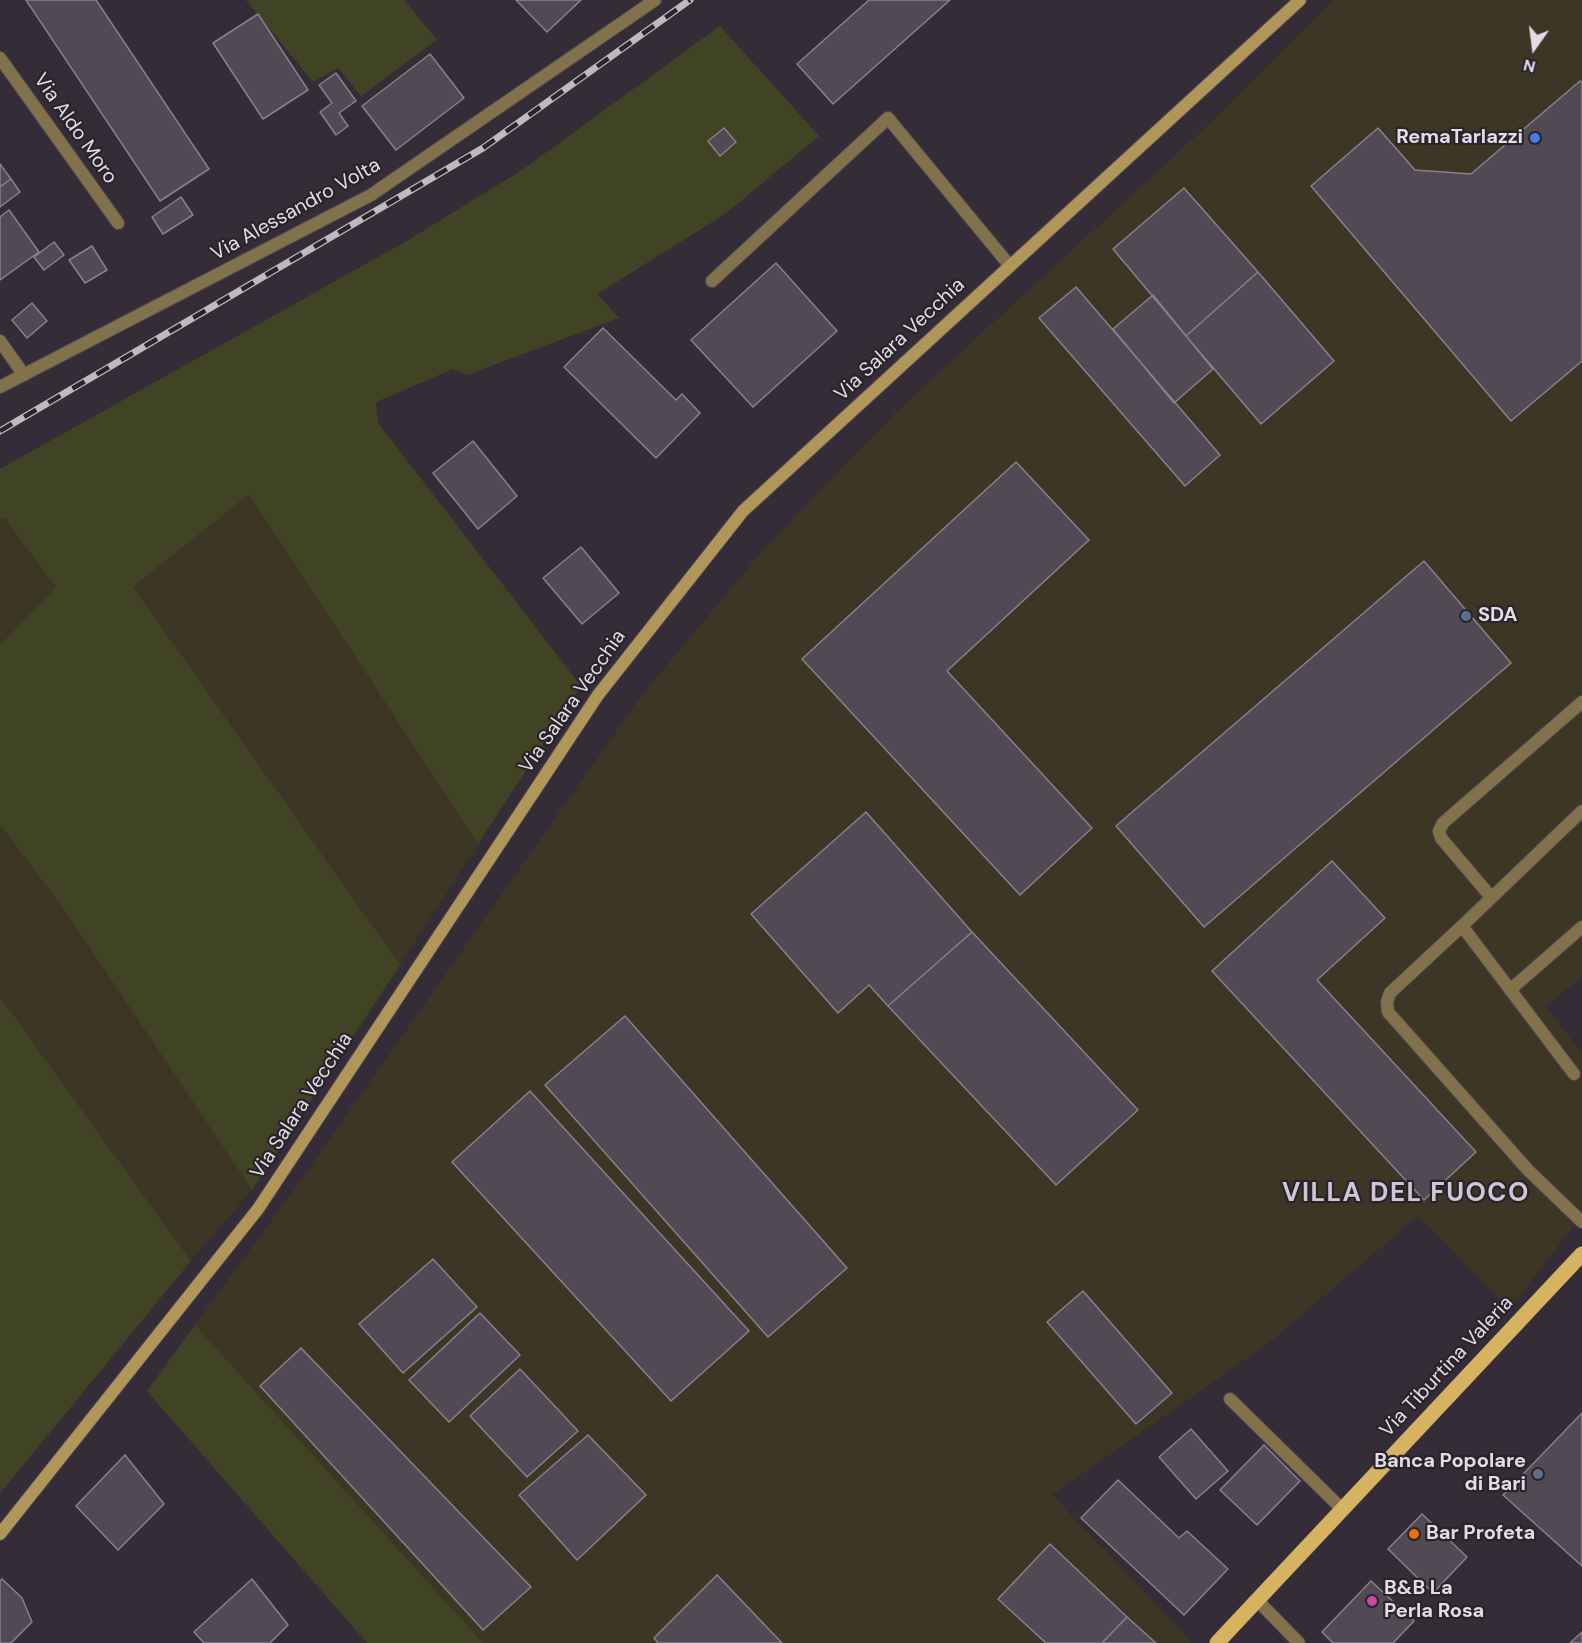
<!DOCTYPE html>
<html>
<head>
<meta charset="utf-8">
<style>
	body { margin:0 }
	#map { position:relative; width:1582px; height:1643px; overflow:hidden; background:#342d37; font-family:"DM Sans",sans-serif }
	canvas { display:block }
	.north { position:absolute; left:1504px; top:18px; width:60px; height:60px; -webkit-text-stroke:4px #2a232c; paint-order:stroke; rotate:194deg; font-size:16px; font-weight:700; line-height:24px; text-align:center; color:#e2dde4 }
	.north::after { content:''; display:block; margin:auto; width:21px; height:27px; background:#e2dde4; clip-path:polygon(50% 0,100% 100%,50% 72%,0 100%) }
</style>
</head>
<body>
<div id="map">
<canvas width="1582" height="1643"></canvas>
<div class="north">N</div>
</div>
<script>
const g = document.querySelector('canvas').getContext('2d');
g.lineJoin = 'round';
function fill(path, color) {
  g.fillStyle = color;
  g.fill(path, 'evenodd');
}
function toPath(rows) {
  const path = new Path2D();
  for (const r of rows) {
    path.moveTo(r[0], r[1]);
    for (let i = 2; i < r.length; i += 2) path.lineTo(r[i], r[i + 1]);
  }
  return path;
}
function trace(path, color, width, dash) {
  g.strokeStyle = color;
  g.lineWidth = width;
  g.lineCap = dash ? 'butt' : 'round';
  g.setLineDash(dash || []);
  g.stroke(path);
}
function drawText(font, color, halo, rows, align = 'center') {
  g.font = font + ' "DM Sans",sans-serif';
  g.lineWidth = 4.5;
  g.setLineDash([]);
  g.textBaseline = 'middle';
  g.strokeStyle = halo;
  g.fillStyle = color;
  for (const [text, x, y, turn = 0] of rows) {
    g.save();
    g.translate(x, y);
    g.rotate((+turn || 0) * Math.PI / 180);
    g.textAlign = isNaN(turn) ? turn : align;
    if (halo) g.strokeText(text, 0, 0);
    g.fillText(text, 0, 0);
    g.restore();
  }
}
fill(toPath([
	[1334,0,1582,0,1582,976,1546,1007,1582,1053,1582,1214,1510,1309,1418,1216,1270,1342,1052,1495,1192,1642,1190,1643,483,1643,195,1325,301,1180,641,696,766,547,894,414,1195,137],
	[249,493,478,844,400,965,133,588],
	[4,518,56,587,0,645,0,520],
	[0,825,60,903,252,1190,191,1261,0,997]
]), '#3e3625');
fill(toPath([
	[246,0,404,0,437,40,361,96,338,68,313,82],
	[720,26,819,136,725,214,597,294,619,318,467,375,453,369,376,402,378,423,581,686,478,844,249,494,133,587,400,965,252,1190,60,903,0,825,0,645,56,587,4,518,0,520,0,469,405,242,522,170],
	[0,997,191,1261,1,1492,0,1491],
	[195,1325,483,1643,367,1643,147,1391]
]), '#414424');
const building = toPath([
	[26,0,96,0,209,169,160,201,26,0],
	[516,0,581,0,547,32,516,0],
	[869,0,950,0,833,104,797,64,869,0],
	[258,14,308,90,263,119,213,43,258,14],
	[430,54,464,98,396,150,362,106,430,54],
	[336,73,356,101,339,113,348,126,336,135,320,112,332,103,319,85,336,73],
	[1580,81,1582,83,1582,361,1511,421,1311,186,1378,128,1415,170,1471,174,1580,81],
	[724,128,736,142,720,156,708,141,724,128],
	[0,164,11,179,0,187,0,164],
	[11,179,20,192,0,207,0,187,11,179],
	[1184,188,1258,272,1186,336,1113,249,1184,188],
	[181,197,193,215,163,234,152,217,181,197],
	[9,210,39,252,0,280,0,217,9,210],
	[54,242,64,255,44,270,34,257,54,242],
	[92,246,107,270,85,283,69,260,92,246],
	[776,263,837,331,753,407,691,340,776,263],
	[1258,272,1334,361,1261,424,1186,336,1258,272],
	[1076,287,1220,455,1185,486,1039,318,1076,287],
	[1153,295,1213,369,1174,403,1113,329,1153,295],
	[32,303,47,321,27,338,12,320,32,303],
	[603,328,676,400,682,394,700,413,656,458,564,367,603,328],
	[473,441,517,496,478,529,433,473,473,441],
	[1016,462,1089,540,947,671,1092,828,1020,895,802,659,1016,462],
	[581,547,619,593,582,624,543,578,581,547],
	[1424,561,1511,663,1204,927,1116,826,1424,561],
	[866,812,972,932,888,1006,869,985,838,1013,751,914,866,812],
	[1332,861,1385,918,1317,980,1476,1152,1424,1200,1212,971,1332,861],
	[972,932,1138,1110,1056,1185,888,1006,972,932],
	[625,1016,847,1268,768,1337,545,1085,625,1016],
	[530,1091,749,1331,671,1401,452,1162,530,1091],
	[433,1259,477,1307,403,1373,359,1324,433,1259],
	[1083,1291,1172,1393,1136,1424,1047,1322,1083,1291],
	[480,1313,520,1355,449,1422,409,1380,480,1313],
	[301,1348,531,1587,483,1630,260,1386,301,1348],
	[520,1369,578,1431,527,1477,470,1416,520,1369],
	[1582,1413,1582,1566,1503,1495,1582,1413],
	[1191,1429,1228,1471,1196,1499,1159,1457,1191,1429],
	[588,1435,646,1495,577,1560,519,1495,588,1435],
	[1264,1445,1300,1481,1257,1525,1220,1490,1264,1445],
	[125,1455,164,1504,118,1550,76,1506,125,1455],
	[1118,1480,1179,1538,1187,1531,1228,1569,1184,1615,1081,1518,1118,1480],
	[1422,1514,1467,1557,1433,1593,1388,1549,1422,1514],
	[1050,1544,1127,1617,1102,1643,1046,1643,998,1599,1050,1544],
	[717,1575,782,1643,658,1643,654,1638,717,1575],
	[2,1579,22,1598,32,1622,11,1643,0,1643,0,1581,2,1579],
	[252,1579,288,1625,270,1643,204,1643,194,1632,252,1579],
	[1371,1581,1414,1621,1393,1643,1333,1643,1322,1632,1371,1581],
	[1127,1617,1156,1643,1102,1643,1127,1617],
	[1582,1632,1582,1643,1570,1643,1582,1632]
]);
fill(building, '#514954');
trace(building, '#89808c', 1.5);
const lane = toPath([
	[712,281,888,118,1010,266],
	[1491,897,1441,838,1439,831,1443,823,1582,702],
	[1462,926,1582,811],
	[1510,990,1582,927],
	[1574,1074,1462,926,1390,993,1387,1002,1388,1012,1528,1170,1582,1222],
	[1230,1399,1342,1509]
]);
const street = toPath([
	[0,58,118,223],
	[0,341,24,375],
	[0,387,371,195,655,0],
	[1257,1600,1299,1643]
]);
const secondary = toPath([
	[0,1534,258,1209,598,695,743,511,1300,0]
]);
const primary = toPath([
	[1217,1643,1582,1254]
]);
trace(lane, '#504953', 14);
trace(street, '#504953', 14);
trace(secondary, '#504953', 14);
trace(primary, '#504953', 16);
trace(lane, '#82724c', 12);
trace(street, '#82724c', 12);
trace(secondary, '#b19659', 12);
trace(primary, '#d6b261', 15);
const rail = toPath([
	[0,431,483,148,690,0]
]);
trace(rail, '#bfb9c1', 7);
trace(rail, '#2a232c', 4.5, [14]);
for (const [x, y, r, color] of [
	[1535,138,6,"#3f7fe0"],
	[1466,616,6,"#5c6f8a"],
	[1538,1474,6,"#5c6f8a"],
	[1414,1534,6,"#e8710a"],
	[1372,1601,6,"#d1479c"]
]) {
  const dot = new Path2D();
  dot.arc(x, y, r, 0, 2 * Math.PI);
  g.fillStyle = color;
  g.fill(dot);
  trace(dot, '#2a232c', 2);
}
drawText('20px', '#e2dde4', '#2a232c', [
	["Via Aldo Moro",75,129,55],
	["Via Alessandro Volta",296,210,-29],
	["Via Salara Vecchia",900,340,-43],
	["Via Salara Vecchia",573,702,-55],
	["Via Salara Vecchia",302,1106,-57],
	["Via Tiburtina Valeria",1447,1367,-47]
]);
drawText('bold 20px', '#e2dde4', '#2a232c', [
	["RemaTarlazzi",1523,138,"right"],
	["SDA",1478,616],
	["Banca Popolare",1526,1462,"right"],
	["di Bari",1526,1485,"right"],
	["Bar Profeta",1426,1534],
	["B&B La",1384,1589],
	["Perla Rosa",1384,1612]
], 'left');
g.letterSpacing = '1.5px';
drawText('bold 26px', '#d0c7d4', '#2a232c', [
	["VILLA DEL FUOCO",1406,1194]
]);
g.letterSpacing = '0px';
</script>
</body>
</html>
